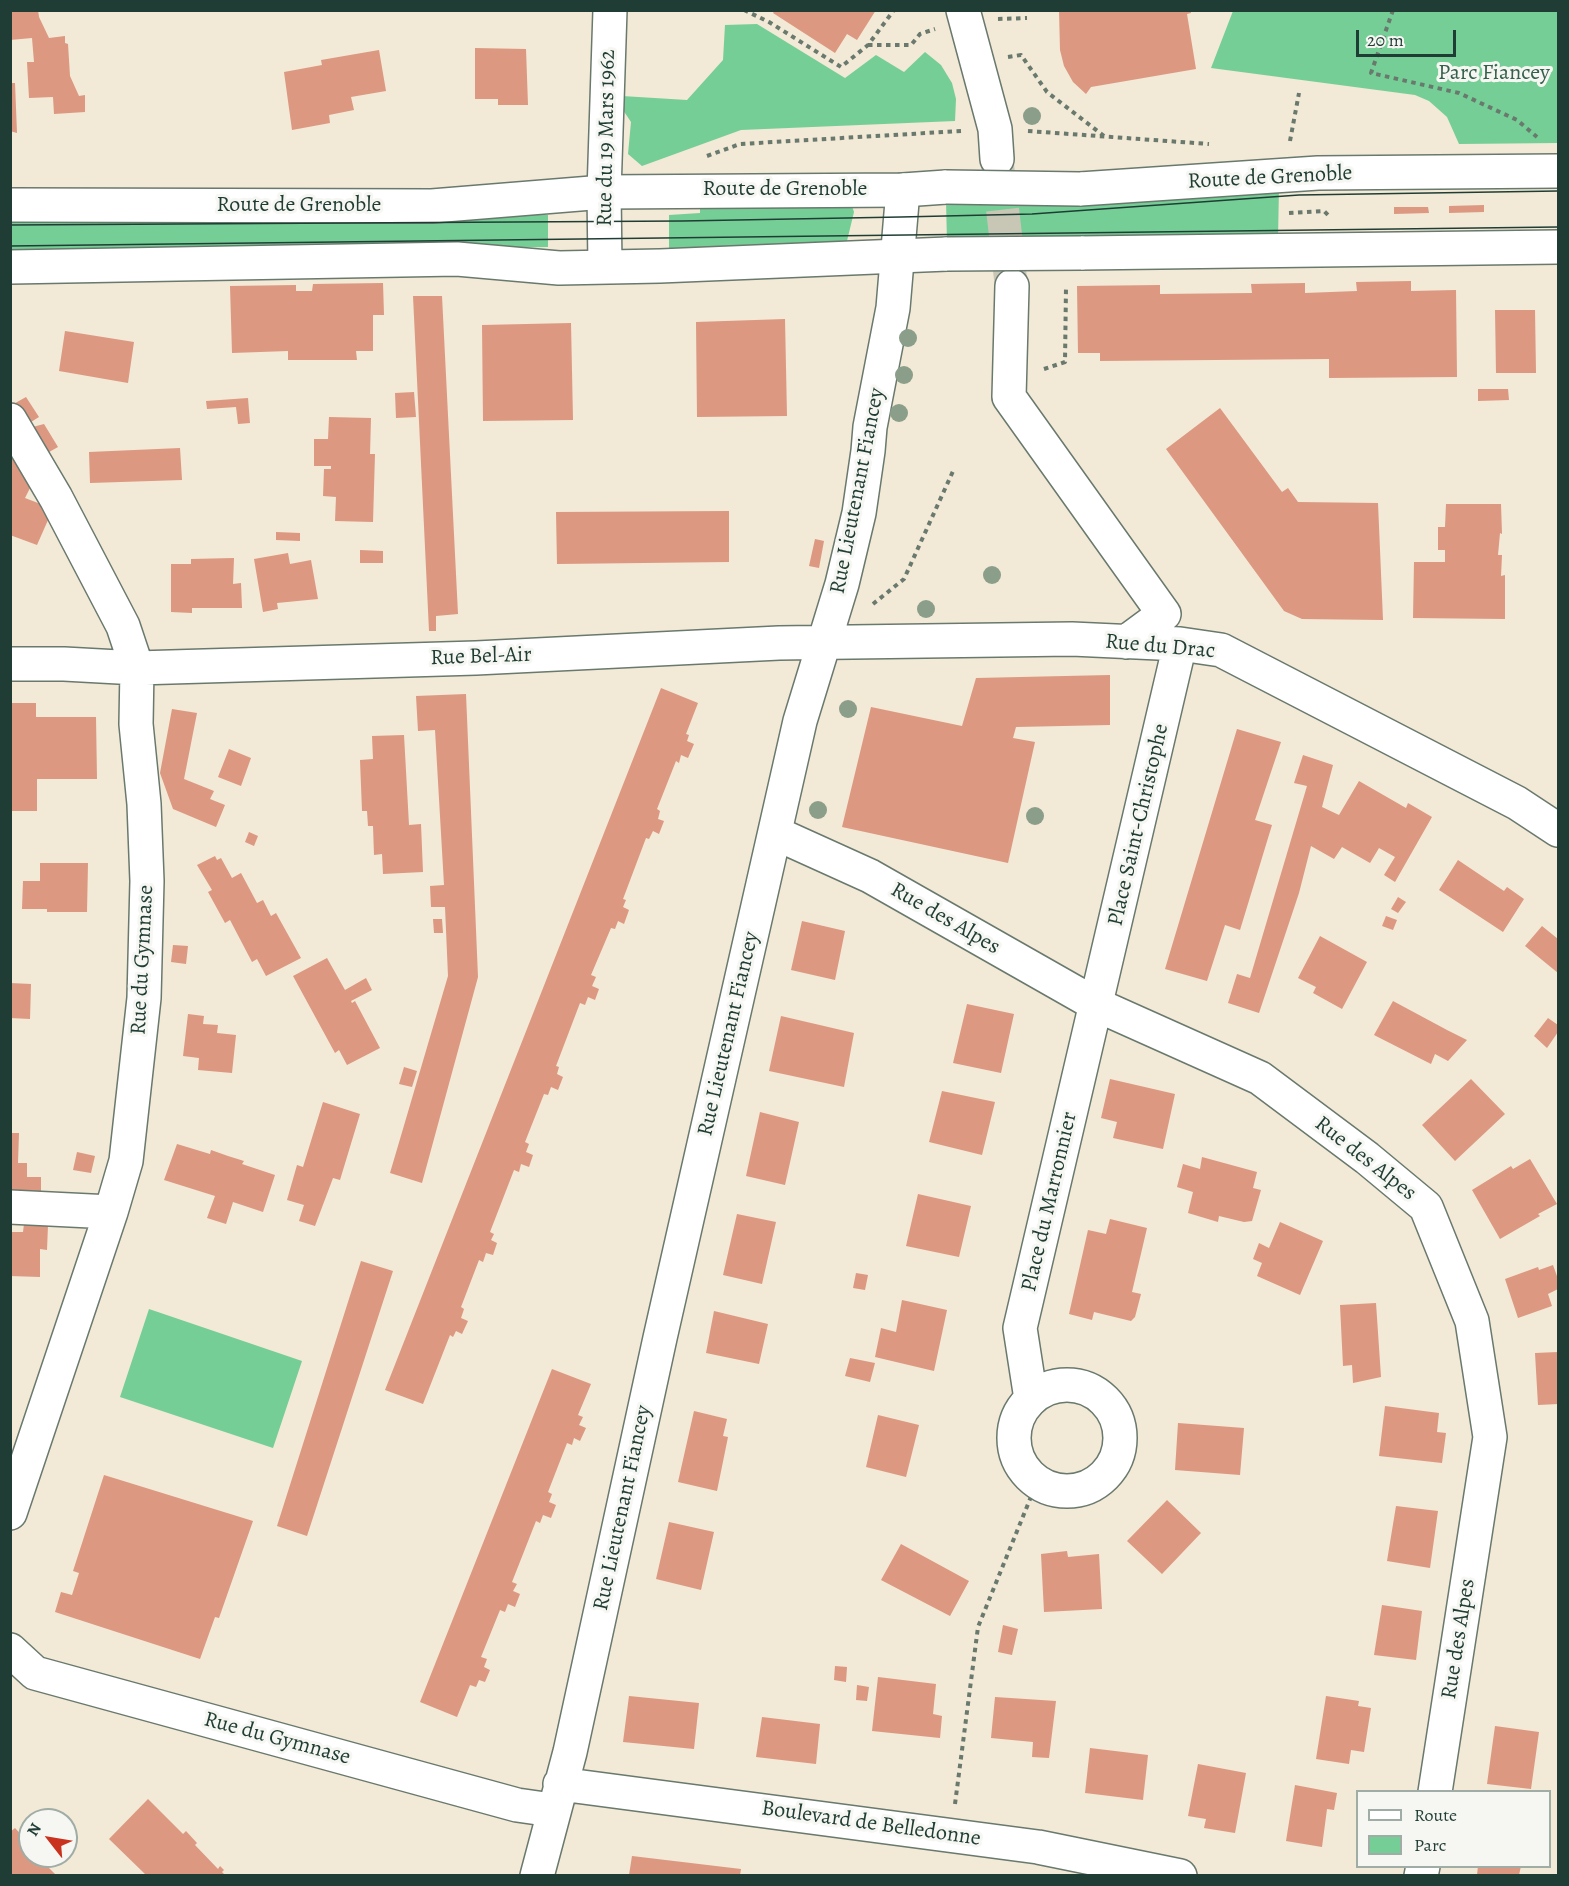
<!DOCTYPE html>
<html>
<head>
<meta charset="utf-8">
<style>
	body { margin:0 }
	#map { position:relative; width:1569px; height:1886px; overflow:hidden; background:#f2e9d6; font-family:Alegreya,serif }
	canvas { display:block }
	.frame { position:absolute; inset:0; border:12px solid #1f3d34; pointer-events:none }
	.legend { position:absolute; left:1356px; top:1790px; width:195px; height:78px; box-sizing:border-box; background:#f6f6f2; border:2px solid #a0aca6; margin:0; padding:8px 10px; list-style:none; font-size:18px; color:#1f3d34 }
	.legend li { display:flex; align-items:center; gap:12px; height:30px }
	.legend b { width:30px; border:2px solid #a0aca6 }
	.north { position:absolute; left:18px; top:1808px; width:60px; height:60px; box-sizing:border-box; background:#f6f6f2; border:2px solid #a0aca6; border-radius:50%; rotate:301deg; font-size:16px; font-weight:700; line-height:24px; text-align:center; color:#1f3d34 }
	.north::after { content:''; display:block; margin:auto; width:21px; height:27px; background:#c8321e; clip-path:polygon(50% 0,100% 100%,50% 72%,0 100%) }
	.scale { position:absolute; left:1356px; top:30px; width:100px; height:27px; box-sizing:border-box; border:3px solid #1f3d34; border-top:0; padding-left:8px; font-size:18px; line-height:21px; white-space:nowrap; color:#1f3d34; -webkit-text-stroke:4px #f6f6f2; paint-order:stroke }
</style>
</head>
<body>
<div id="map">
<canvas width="1569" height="1886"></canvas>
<div class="frame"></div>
<ul class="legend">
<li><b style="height:8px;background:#fff"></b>Route</li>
<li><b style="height:16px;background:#75ce95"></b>Parc</li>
</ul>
<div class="north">N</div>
<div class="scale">20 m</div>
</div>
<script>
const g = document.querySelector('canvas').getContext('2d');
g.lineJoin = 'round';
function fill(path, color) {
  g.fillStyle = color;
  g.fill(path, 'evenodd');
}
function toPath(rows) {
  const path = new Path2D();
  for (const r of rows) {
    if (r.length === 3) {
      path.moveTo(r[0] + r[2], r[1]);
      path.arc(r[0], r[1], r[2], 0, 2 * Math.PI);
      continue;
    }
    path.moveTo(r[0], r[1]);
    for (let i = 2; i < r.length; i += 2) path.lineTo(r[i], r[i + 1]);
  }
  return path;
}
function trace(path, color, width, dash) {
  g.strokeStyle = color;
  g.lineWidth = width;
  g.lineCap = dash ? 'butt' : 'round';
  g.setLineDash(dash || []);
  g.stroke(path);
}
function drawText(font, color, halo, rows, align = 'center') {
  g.font = font + ' Alegreya,serif';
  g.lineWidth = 6;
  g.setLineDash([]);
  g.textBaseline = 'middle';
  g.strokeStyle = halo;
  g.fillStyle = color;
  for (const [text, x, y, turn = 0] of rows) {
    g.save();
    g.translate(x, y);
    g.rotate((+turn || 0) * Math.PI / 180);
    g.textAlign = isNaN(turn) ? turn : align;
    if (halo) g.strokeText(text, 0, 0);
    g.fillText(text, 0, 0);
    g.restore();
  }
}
fill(toPath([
	[1233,11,1558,11,1558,143,1459,144,1447,117,1429,101,1415,95,1211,68],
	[757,24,845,78,876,55,904,72,925,52,941,65,952,83,956,99,955,121,741,130,642,166,628,154,631,122,621,107,622,96,687,100,723,60,725,25],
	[1279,187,1278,239,947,243,946,200],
	[700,206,852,206,854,212,846,245,669,255,669,215,700,213],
	[548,215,548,247,11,255,10,217],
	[149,1309,302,1361,273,1448,120,1397]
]), '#75ce95');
fill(toPath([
	[10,10,38,10,39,17,49,38,65,36,65,43,68,44,70,76,79,96,85,95,85,112,54,114,53,97,29,98,27,62,34,62,32,38,10,40],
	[775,10,876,10,857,40,847,34,835,53,773,13],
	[1059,10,1190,10,1191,13,1187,14,1196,69,1091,87,1086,94,1073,82,1064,66,1060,50],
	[475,48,526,49,528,105,498,105,498,99,475,99],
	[379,50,386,91,351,97,354,110,329,115,330,123,292,130,284,72,322,65,321,60],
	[10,83,15,83,17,133,10,131],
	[1484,205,1484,212,1449,213,1449,206],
	[1394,207,1428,207,1429,213,1394,214],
	[1411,281,1411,291,1456,290,1457,377,1329,378,1329,359,1100,361,1100,353,1078,353,1077,286,1160,285,1160,294,1252,293,1251,284,1305,283,1305,293,1357,291,1356,282],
	[383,283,384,315,373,315,373,351,356,351,357,360,288,360,288,351,232,353,230,286,296,285,296,291,312,291,313,284],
	[413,296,442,296,458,614,436,616,436,631,429,631],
	[1495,310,1535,310,1536,373,1496,373],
	[785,319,787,416,697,417,696,322],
	[571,323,573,420,483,421,482,325],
	[65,331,134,342,128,383,59,371],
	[1478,389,1508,389,1509,400,1478,401],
	[414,392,416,417,396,418,395,393],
	[26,397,39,417,23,427,10,406],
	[248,398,250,423,238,424,236,407,207,409,206,401],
	[1220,408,1282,492,1288,488,1298,502,1378,503,1383,620,1302,619,1284,611,1166,449],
	[329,417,371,418,370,454,375,454,373,522,335,521,336,497,323,496,324,469,331,469,331,466,314,466,314,439,328,439],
	[44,424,58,447,42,456,25,429],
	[10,444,35,478,25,498,51,508,52,511,37,545,10,535],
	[180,448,182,480,90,483,89,452],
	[1446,504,1501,504,1502,534,1500,533,1498,555,1502,555,1501,576,1505,575,1505,619,1413,618,1414,562,1445,562,1445,550,1438,550,1438,527,1445,527],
	[729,511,729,562,557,564,556,512],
	[276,532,300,533,300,541,276,540],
	[815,539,824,541,819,568,809,566],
	[360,550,383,551,383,563,360,563],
	[288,553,290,564,311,560,318,599,277,603,278,609,263,612,254,559],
	[234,558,233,584,241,583,242,608,192,608,192,613,171,612,171,564,191,564,191,559],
	[1110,675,1110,725,1016,727,1013,738,1035,742,1008,863,842,827,871,707,962,726,976,678],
	[661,688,698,703,686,734,689,735,687,741,694,744,688,758,681,755,679,763,676,761,657,809,660,811,658,819,664,821,659,834,653,831,649,839,646,838,623,899,626,900,623,907,629,910,624,924,618,921,615,929,611,928,591,975,596,977,592,986,599,989,595,1000,588,997,585,1005,580,1003,556,1066,559,1067,557,1074,563,1077,558,1090,551,1087,548,1095,544,1094,525,1142,529,1144,526,1152,533,1155,529,1167,521,1164,519,1172,514,1170,490,1232,494,1234,491,1240,497,1243,493,1255,486,1253,483,1262,479,1260,461,1307,464,1309,461,1318,468,1321,462,1334,456,1331,453,1337,450,1335,423,1404,385,1390],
	[466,694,478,977,422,1183,390,1173,448,976,445,907,431,907,430,886,444,885,435,730,418,731,416,696],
	[10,703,36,703,36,717,96,717,97,779,37,779,37,811,10,811],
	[172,709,197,713,184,779,214,791,210,799,225,805,216,827,173,809,160,773],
	[1237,729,1281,742,1255,820,1272,825,1240,930,1225,925,1207,981,1165,969],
	[404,735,409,825,421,824,423,872,383,874,382,854,374,855,373,826,368,826,367,811,362,811,360,760,373,759,372,736],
	[229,749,251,758,241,786,218,777],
	[1303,755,1333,765,1322,807,1339,815,1359,781,1406,808,1408,803,1432,817,1395,882,1384,875,1395,857,1379,848,1370,863,1342,847,1334,859,1311,846,1299,893,1259,1013,1228,1003,1237,974,1250,978,1307,786,1294,783],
	[249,832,258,836,254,846,245,842],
	[215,856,217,860,221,858,232,878,241,873,257,903,263,900,271,916,276,913,301,958,266,976,257,959,252,962,230,920,225,923,208,892,212,890,197,865],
	[1458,860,1504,891,1507,887,1524,899,1503,932,1439,890],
	[40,863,88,863,87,912,47,912,47,909,22,909,23,881,40,881],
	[1398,897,1406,902,1398,913,1391,909],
	[1386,916,1397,920,1393,930,1382,926],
	[433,919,442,919,443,933,434,933],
	[802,921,845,931,835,980,791,970],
	[1542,926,1558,939,1558,973,1525,946],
	[1320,936,1367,962,1342,1009,1313,993,1316,987,1298,978],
	[173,945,188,946,186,964,171,962],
	[327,958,345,990,366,978,372,990,351,1001,352,1003,355,1001,380,1048,347,1065,339,1050,335,1053,293,976],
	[10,983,31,984,30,1019,10,1018],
	[1393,1001,1447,1030,1467,1040,1448,1061,1435,1054,1431,1064,1374,1035],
	[967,1004,1014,1014,1001,1073,953,1063],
	[188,1014,204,1016,203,1024,218,1025,217,1033,236,1035,232,1073,198,1070,199,1058,183,1056],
	[781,1016,854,1033,844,1087,769,1071],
	[1548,1018,1558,1025,1558,1032,1547,1048,1534,1036],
	[404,1067,417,1071,412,1087,399,1084],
	[1110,1079,1175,1094,1163,1149,1113,1138,1117,1122,1101,1118],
	[1471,1079,1505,1114,1455,1161,1422,1125],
	[942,1091,995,1102,982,1155,929,1142],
	[323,1102,360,1114,340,1180,333,1178,315,1226,299,1221,304,1205,287,1200,297,1165,303,1167],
	[760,1112,799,1122,785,1185,746,1176],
	[10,1133,19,1133,18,1163,27,1163,27,1177,41,1177,41,1193,10,1193],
	[177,1144,210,1154,211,1150,228,1156,244,1161,242,1164,275,1175,263,1212,233,1202,226,1224,207,1218,215,1196,164,1180],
	[77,1152,95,1156,91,1173,73,1170],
	[1202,1157,1257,1172,1253,1188,1261,1190,1252,1221,1244,1222,1219,1216,1218,1222,1188,1213,1193,1192,1177,1187,1183,1164,1200,1169],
	[1530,1159,1557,1204,1538,1214,1540,1216,1500,1239,1472,1190,1511,1166,1513,1169],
	[918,1194,971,1206,959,1257,906,1246],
	[737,1214,776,1222,762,1284,723,1275],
	[1110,1219,1147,1228,1132,1292,1141,1294,1135,1317,1131,1321,1094,1312,1092,1320,1069,1314,1088,1230,1106,1234],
	[1280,1222,1323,1241,1300,1295,1257,1276,1262,1263,1253,1259,1259,1243,1269,1248],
	[24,1224,48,1225,47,1250,40,1249,40,1277,10,1276,10,1232,23,1232],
	[361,1261,393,1271,307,1536,277,1526],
	[1553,1265,1558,1279,1558,1289,1548,1294,1552,1306,1518,1318,1505,1279,1538,1267,1539,1270],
	[856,1273,868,1275,865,1290,853,1288],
	[902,1300,947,1310,934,1371,875,1357,881,1328,896,1332],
	[1376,1303,1381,1377,1353,1383,1352,1365,1343,1366,1340,1305],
	[714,1311,768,1324,759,1364,706,1353],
	[1558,1352,1558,1404,1538,1405,1535,1353],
	[850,1358,875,1363,870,1382,845,1376],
	[552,1369,591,1384,578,1415,583,1417,579,1425,586,1428,580,1441,574,1438,572,1445,567,1443,548,1492,552,1494,549,1502,556,1505,551,1518,543,1515,540,1523,536,1521,512,1582,517,1584,513,1591,520,1594,515,1607,508,1604,505,1612,500,1610,481,1657,487,1659,484,1667,490,1670,485,1682,479,1680,476,1687,470,1685,457,1717,420,1702],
	[1385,1406,1439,1413,1437,1432,1446,1433,1442,1463,1379,1456],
	[694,1411,727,1419,723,1436,728,1437,717,1491,678,1482],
	[878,1415,919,1425,906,1477,866,1467],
	[1178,1423,1244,1428,1240,1475,1175,1470],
	[104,1475,253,1521,219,1618,215,1617,200,1659,55,1612,61,1592,72,1595,79,1573,73,1571],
	[1167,1500,1201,1533,1162,1574,1127,1541],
	[1396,1506,1438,1511,1430,1568,1387,1561],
	[669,1522,714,1532,701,1590,656,1579],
	[901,1544,969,1581,950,1616,881,1580],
	[1067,1551,1068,1557,1099,1554,1102,1609,1044,1612,1041,1554],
	[1382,1605,1422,1611,1416,1660,1374,1655],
	[1003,1625,1018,1629,1012,1655,998,1652],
	[835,1666,847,1667,846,1682,834,1680],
	[878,1677,936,1684,933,1714,942,1716,940,1738,872,1731],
	[857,1685,869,1687,867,1701,856,1700],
	[629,1696,699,1703,694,1749,623,1742],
	[1326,1696,1359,1701,1358,1706,1371,1708,1364,1752,1351,1750,1349,1764,1316,1759],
	[995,1697,1056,1701,1049,1758,1032,1757,1033,1742,991,1738],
	[762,1717,820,1724,816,1764,756,1757],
	[1495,1726,1539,1732,1531,1789,1487,1784],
	[1090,1748,1148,1755,1143,1800,1085,1793],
	[1198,1764,1246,1773,1235,1833,1204,1828,1206,1819,1188,1816],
	[1295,1785,1337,1793,1334,1810,1327,1809,1322,1847,1286,1841],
	[148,1799,183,1834,186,1831,197,1843,195,1845,218,1869,220,1866,224,1870,222,1872,225,1875,146,1875,109,1839],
	[15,1828,26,1840,23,1843,30,1849,30,1856,37,1856,56,1875,10,1875,10,1832],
	[632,1856,741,1869,740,1875,629,1875],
	[1478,1866,1521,1866,1519,1875,1477,1875]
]), '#dc9881');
trace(toPath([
	[997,161,1011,283]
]), '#c8c7b6', 33, [33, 16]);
const minor = toPath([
	[963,10,995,129,997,159],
	[605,266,604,192,610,10],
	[1012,286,1009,397,1164,614,1126,642],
	[10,420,56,498,123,626,137,668,136,724,144,804,147,881,144,998,126,1161,111,1212,10,1513],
	[10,664,64,664,137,668,476,658,779,643,1072,639,1180,644,1221,650,1517,803,1558,830],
	[775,833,870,876,1097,1005,1260,1078,1367,1158,1426,1207,1472,1321,1490,1437,1435,1792],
	[10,1207,111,1212],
	[1067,1438,53],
	[1031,1399,1020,1328,1180,644],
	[10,1650,35,1673,517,1805,552,1810],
	[560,1784,1038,1847,1180,1876],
	[537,1876,570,1752,660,1338,800,721,842,584,859,513,868,451,870,427,893,308,903,190],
	[1421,1876,1423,1866]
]);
const major = toPath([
	[1080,189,1318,173,1558,171],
	[10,205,432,206,604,192,903,190,946,187],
	[1081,253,1558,247],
	[10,267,457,259,559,268,660,266,947,254]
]);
trace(minor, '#69796d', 36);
trace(major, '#69796d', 36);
trace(toPath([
	[744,10,769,22,841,67,868,45,894,10],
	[1393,10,1371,73,1459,93,1517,120,1537,137],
	[998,19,1027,18],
	[868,45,911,45,920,34,935,29],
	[1008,57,1021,55,1047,92,1104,136],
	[1028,131,1209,144],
	[1290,141,1299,93],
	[707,156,740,144,961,131],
	[1289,213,1324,211,1328,215],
	[1044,369,1065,362,1066,287],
	[873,604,904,579,954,469],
	[955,1804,978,1627,1037,1482]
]), '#69796d', 4, [4.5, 4.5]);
trace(minor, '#fff', 33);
trace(major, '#fff', 33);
trace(toPath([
	[10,225,682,221,901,217,1032,214,1299,195,1558,191],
	[10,246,1558,227]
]), '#1f3d34', 1.5);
const majorBridge = toPath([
	[946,187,1080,189],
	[947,254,1081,253]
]);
trace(majorBridge, '#69796d', 36, []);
trace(majorBridge, '#fff', 33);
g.fillStyle = '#8a9e8a';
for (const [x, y] of [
	[1032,116],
	[908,338],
	[904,375],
	[899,413],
	[992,575],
	[926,609],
	[848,709],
	[818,810],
	[1035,816]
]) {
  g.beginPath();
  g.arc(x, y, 9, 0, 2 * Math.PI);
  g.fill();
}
drawText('22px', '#34614c', '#f6f6f2', [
	["Parc Fiancey",1494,74]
]);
drawText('22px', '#1f3d34', '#f6f6f2', [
	["Rue du 19 Mars 1962",607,138,-89],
	["Route de Grenoble",1270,178,-3],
	["Route de Grenoble",785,190],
	["Route de Grenoble",299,206],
	["Rue Lieutenant Fiancey",858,491,-79],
	["Rue du Drac",1160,647,5],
	["Rue Bel-Air",481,657,-2],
	["Place Saint-Christophe",1139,825,-77],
	["Rue des Alpes",945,919,30],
	["Rue du Gymnase",143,960,-87],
	["Rue Lieutenant Fiancey",729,1034,-77],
	["Rue des Alpes",1365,1159,38],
	["Place du Marronnier",1050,1202,-77],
	["Rue Lieutenant Fiancey",623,1508,-78],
	["Rue des Alpes",1459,1639,-81],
	["Rue du Gymnase",277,1739,15],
	["Boulevard de Belledonne",871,1824,8]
]);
</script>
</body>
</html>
